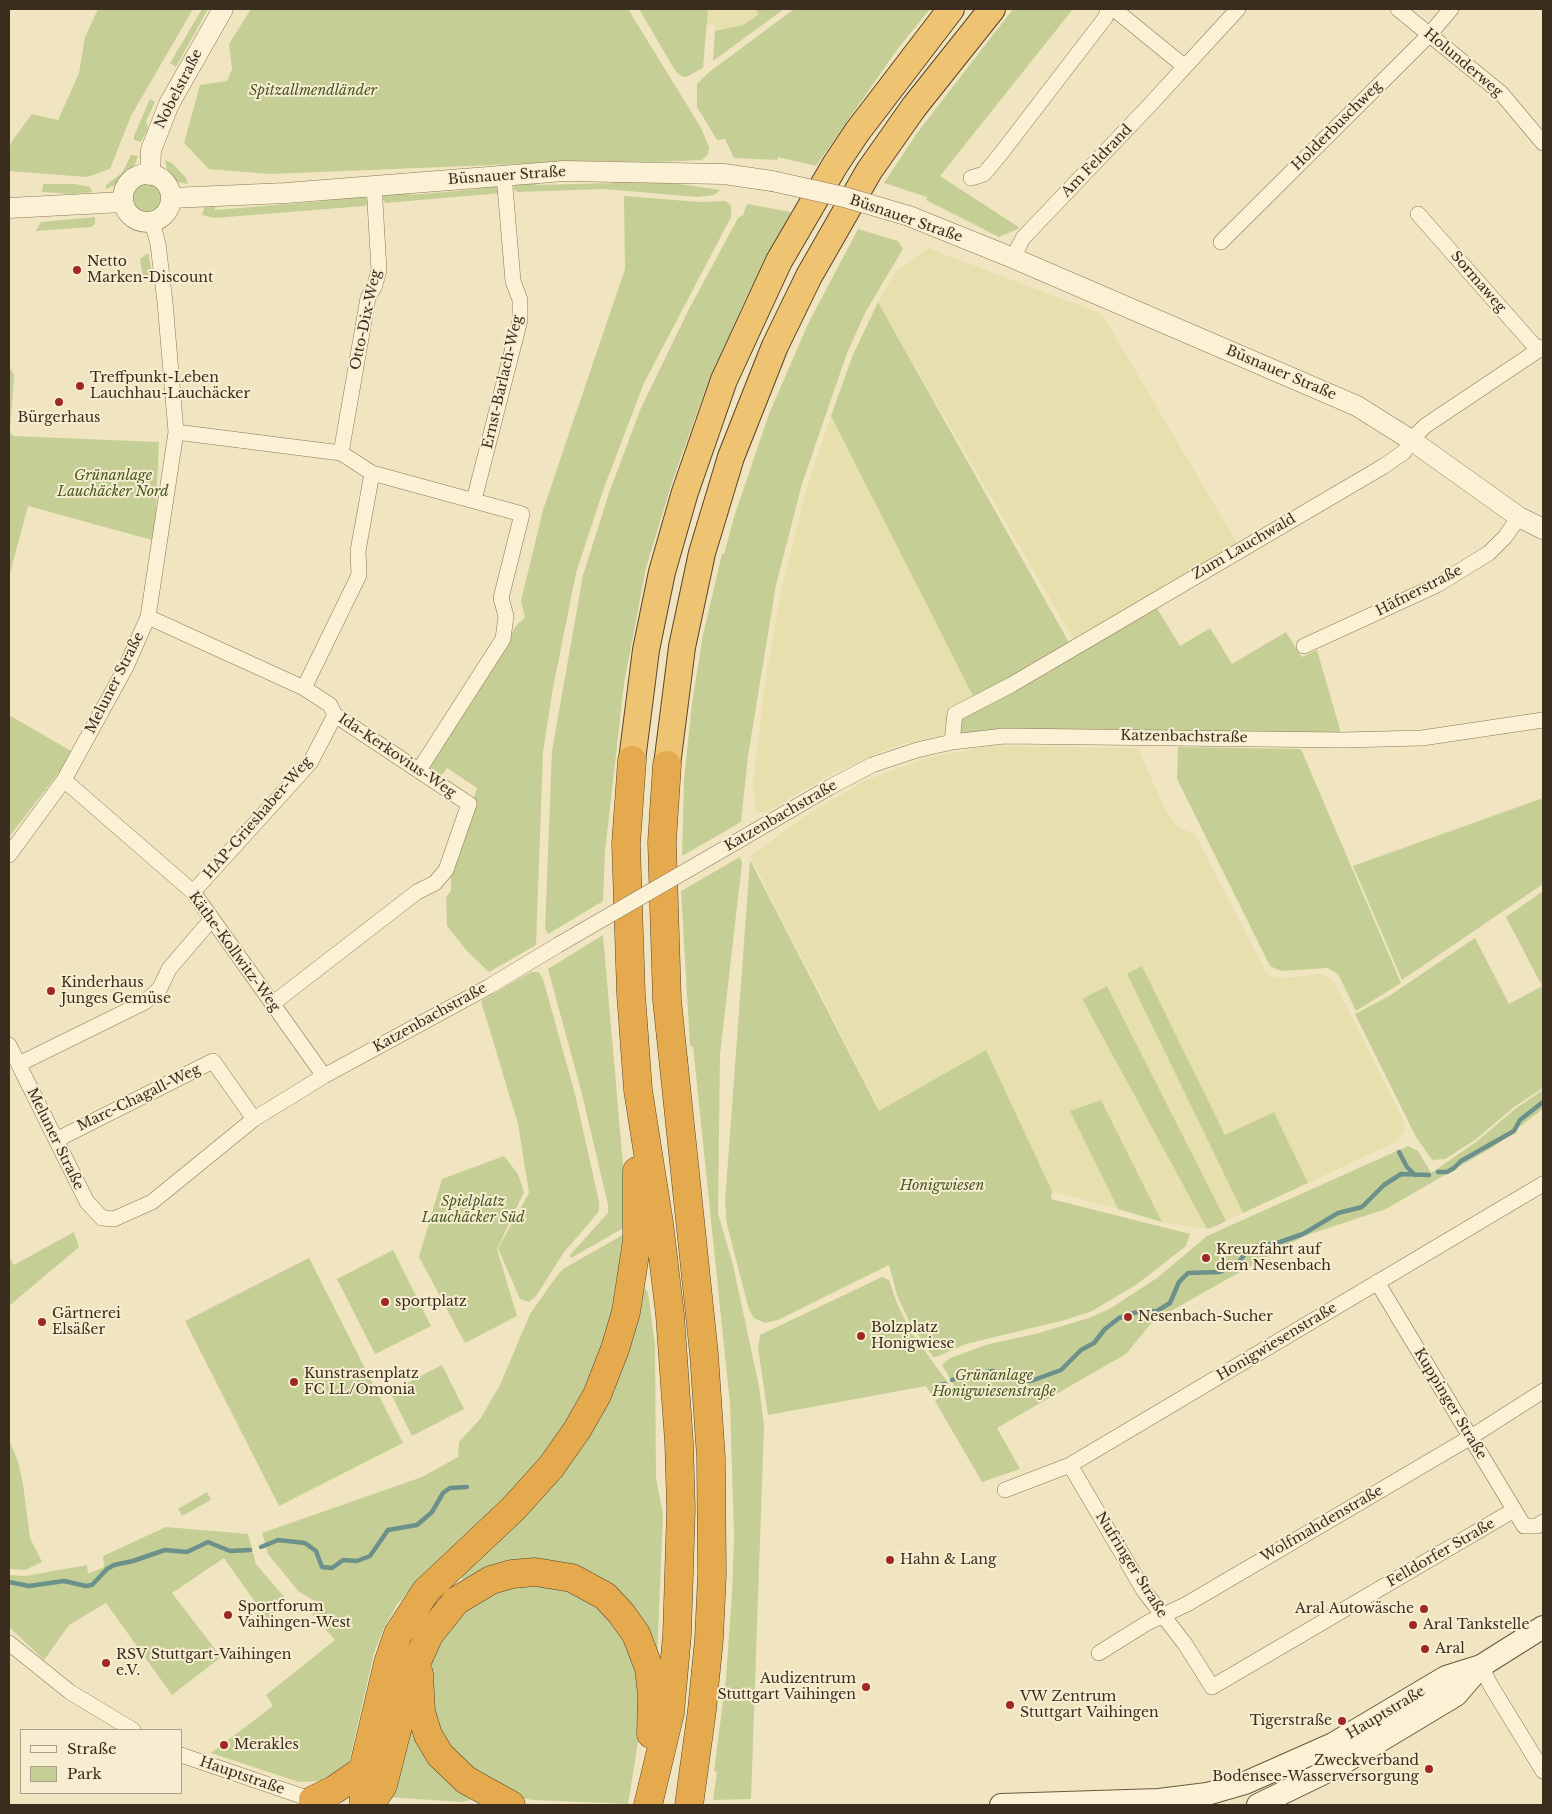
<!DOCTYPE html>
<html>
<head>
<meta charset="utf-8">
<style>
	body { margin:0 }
	#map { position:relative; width:1552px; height:1814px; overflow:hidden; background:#f1e5c1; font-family:"Libre Baskerville",serif }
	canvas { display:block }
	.frame { position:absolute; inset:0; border:10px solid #3a2d1d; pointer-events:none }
	.legend { position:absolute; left:20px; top:1729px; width:162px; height:65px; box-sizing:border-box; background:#f7eed2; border:1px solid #aba18a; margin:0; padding:6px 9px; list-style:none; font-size:15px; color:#3a2d1d }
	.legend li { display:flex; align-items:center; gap:10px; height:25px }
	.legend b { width:25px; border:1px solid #aba18a }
</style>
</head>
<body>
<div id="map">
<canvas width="1552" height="1814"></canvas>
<div class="frame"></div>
<ul class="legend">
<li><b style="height:6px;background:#fbf1d5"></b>Straße</li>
<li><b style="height:14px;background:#c5cf95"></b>Park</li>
</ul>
</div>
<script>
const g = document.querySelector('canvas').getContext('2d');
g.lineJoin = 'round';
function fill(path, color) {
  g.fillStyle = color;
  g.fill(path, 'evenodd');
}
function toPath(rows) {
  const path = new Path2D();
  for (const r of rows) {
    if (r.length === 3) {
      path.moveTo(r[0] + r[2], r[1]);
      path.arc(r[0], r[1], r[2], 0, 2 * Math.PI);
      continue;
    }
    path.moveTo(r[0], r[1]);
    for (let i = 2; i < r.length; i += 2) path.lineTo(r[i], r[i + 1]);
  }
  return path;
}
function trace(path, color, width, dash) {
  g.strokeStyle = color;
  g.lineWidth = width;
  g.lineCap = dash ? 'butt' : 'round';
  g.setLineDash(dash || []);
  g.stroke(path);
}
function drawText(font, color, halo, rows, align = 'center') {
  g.font = font + ' "Libre Baskerville",serif';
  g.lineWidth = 4;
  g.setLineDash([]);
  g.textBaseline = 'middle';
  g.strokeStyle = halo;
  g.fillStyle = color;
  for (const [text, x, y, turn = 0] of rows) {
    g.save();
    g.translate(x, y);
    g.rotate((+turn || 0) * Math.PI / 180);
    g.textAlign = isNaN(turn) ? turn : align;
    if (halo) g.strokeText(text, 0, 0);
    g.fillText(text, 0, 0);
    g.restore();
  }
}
fill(toPath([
	[708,9,757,9,758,15,743,25,715,31,714,25,706,25],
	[928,248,1102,314,1237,543,1075,642,878,302,895,272],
	[831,416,973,696,948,711,946,735,896,746,835,772,767,812,761,812,756,811,753,785,764,687,782,587,807,486],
	[989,746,1138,748,1168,815,1179,828,1195,834,1266,972,1271,976,1282,978,1320,974,1333,980,1402,1117,1405,1129,1398,1141,1308,1183,1274,1112,1225,1135,1142,966,1127,974,1243,1213,1226,1221,1107,986,1082,1000,1207,1229,1162,1222,1101,1100,1070,1111,1118,1209,1052,1191,985,1051,880,1111,750,856,808,814,864,781,927,758]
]), '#e7e0ae');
fill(toPath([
	[98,9,193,9,131,116,110,169,87,177,9,171,9,149,12,141,32,114,58,120,79,73,85,37],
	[202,9,208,9,176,67,170,63],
	[251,9,628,9,700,126,709,147,708,154,702,160,655,162,590,161,270,174,209,169,184,143,200,85,227,81,232,69,229,44],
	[639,9,708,9,703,68,686,77,681,76,676,72],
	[757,9,784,9,713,61,715,31,743,25,758,15],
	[794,9,930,9,899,47,816,166,778,157,777,160,734,158,725,139,717,140,697,107,697,84,708,73],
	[1013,9,1073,9,940,176,1020,228,999,237,926,200,927,197,884,183,917,133],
	[150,99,155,102,146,121,148,128,141,142,134,140,134,136],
	[131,155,138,156,135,164,117,184,106,189,106,185,122,173],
	[165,160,173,164,186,178,188,184,178,182,168,173],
	[614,179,672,183,720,190,714,195,697,197,604,189,518,192,513,189,517,183,536,181,537,185,613,183],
	[147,198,15],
	[43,184,75,184,90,187,92,192,73,194,42,192],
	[478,184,497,185,501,193,386,203,382,199,383,195,409,190,410,195,478,189],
	[325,196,365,196,368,203,364,206,215,218,202,215,205,205,215,206,215,210,325,201],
	[624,196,699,202,726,201,731,206,731,217,644,383,604,488,576,573,553,688,543,752,536,945,489,972,467,951,447,926,446,898,451,890,451,872,477,788,447,768,439,779,426,768,516,626,525,617,521,601,543,510,625,269],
	[747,204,791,212,746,298,706,388,673,479,646,568,624,684,605,852,603,901,548,934,545,929,552,751,583,575,609,493,641,408,689,309,738,218,743,215],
	[95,217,95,224,91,227,36,231,41,222],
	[858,229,898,241,903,249,866,311,847,353,802,484,776,585,748,756,741,822,682,856,684,780,692,703,703,635,722,554,724,554,735,514,769,414,808,324],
	[148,253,153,277,143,277,140,259],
	[878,302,1072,648,1152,600,1180,646,1210,628,1232,664,1286,632,1302,657,1317,650,1343,740,952,742,955,714,979,700,973,696,831,416,852,357],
	[9,366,14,375,10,431,13,436,159,442,155,529,152,540,28,506,9,577],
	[9,715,71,751,60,771,9,837],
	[1178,747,1301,749,1401,983,1356,1011,1338,974,1327,968,1281,971,1270,966,1177,779],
	[1543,798,1543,884,1402,980,1353,866],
	[740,857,742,863,720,1055,718,1213,733,1265,759,1386,764,1426,751,1799,713,1800,717,1772,714,1771,726,1678,732,1594,734,1537,730,1404,693,1046,690,1046,681,891],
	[750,860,879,1111,986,1050,1052,1191,1051,1199,1190,1234,1186,1246,1136,1285,1092,1311,1065,1320,966,1344,936,1357,933,1357,909,1321,897,1295,889,1265,778,1320,765,1323,754,1318,749,1310,727,1225,725,1202],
	[1543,891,1543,1088,1514,1107,1475,1140,1445,1159,1432,1160,1416,1137,1355,1014,1389,996,1475,938,1509,1004,1542,986,1506,917],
	[603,935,626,1199,627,1226,571,1258,570,1255,608,1213,608,1205,582,1094,548,969],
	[1142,966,1225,1135,1274,1112,1308,1183,1243,1213,1127,974],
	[531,972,539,972,543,979,575,1094,599,1202,599,1211,592,1220,564,1252,536,1296,529,1302,520,1299,498,1248,529,1193,518,1124,481,1001],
	[1107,986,1226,1221,1216,1226,1207,1229,1082,999],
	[1543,1090,1543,1109,1493,1147,1386,1209,1304,1236,1153,1321,1126,1354,997,1428,1020,1469,982,1482,935,1401,954,1385,942,1365,950,1358,989,1344,1035,1334,1089,1318,1111,1308,1157,1278,1207,1236,1408,1146,1418,1151,1431,1173,1476,1142,1515,1109],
	[1101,1100,1162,1222,1118,1209,1070,1111],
	[504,1156,518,1174,524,1192,497,1249,517,1316,465,1343,419,1257,442,1179],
	[74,1232,79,1247,9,1306,9,1256,14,1265],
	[626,1233,608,1342,568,1427,511,1498,416,1583,397,1605,384,1628,374,1653,349,1763,343,1770,323,1781,299,1782,211,1753,273,1706,266,1695,335,1640,312,1614,325,1603,313,1600,299,1592,268,1554,262,1533,422,1477,458,1457,459,1442,481,1418,490,1402,500,1385,530,1314,556,1277,563,1269],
	[393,1250,431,1326,375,1354,337,1279],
	[309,1258,403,1443,279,1506,185,1321],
	[882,1277,889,1280,897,1303,911,1332,949,1384,934,1399,926,1386,768,1415,758,1348,760,1335],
	[644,1288,647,1290,649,1299,655,1346,656,1478,663,1514,657,1660,606,1585,465,1582,458,1573,513,1522],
	[442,1365,464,1409,412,1436,390,1392],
	[9,1440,18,1461,23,1484,30,1538,42,1562,25,1570,9,1569],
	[207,1492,211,1500,182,1516,178,1509],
	[166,1527,248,1534,256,1564,287,1600,284,1605,267,1619,224,1558,172,1593,221,1657,172,1695,106,1603,69,1625,44,1660,9,1627,9,1575,25,1576,87,1565,88,1574,104,1567,103,1556],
	[552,1582,611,1615,638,1666,639,1736,628,1804,534,1800,519,1798,446,1754,425,1684,435,1644,449,1621,500,1586],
	[407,1709,431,1765,454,1788,470,1798,470,1800,462,1802,386,1797]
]), '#c5cf95');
trace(toPath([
	[1399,1152,1407,1167,1415,1175],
	[1438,1172,1447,1172,1454,1168,1461,1161,1514,1131,1520,1120,1543,1102],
	[952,1380,966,1375,993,1371,1009,1379,1031,1381,1061,1370,1081,1350,1094,1343,1105,1329,1119,1318,1137,1312,1157,1311,1170,1303,1179,1282,1188,1273,1220,1272,1239,1262,1247,1251,1257,1246,1277,1243,1303,1234,1338,1213,1362,1207,1384,1185,1401,1174,1429,1175],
	[935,1386,945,1384],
	[261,1547,278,1540,305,1543,316,1551,322,1567,332,1568,343,1560,357,1561,370,1556,388,1530,417,1525,432,1512,443,1493,450,1488,467,1487],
	[9,1582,29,1586,64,1581,86,1586,92,1585,107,1569,114,1565,133,1561,165,1550,187,1552,208,1542,230,1551,250,1550]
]), '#6b918a', 4.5);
const minor = toPath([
	[1114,9,1184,66],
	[1398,9,1501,93,1543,143],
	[971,178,984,174,999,156,1105,18,1109,9],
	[1418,214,1538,350],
	[1221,242,1429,35,1451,9],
	[1013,258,1023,238,1147,108,1238,9],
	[176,432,341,453,372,473,522,514,501,598,506,616,503,639,419,770],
	[341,453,368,298,375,285,379,270,374,185],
	[474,500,520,320,520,300,513,281,504,175],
	[148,617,304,688,330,705,335,715,469,804,446,870,435,883,417,892,272,1004],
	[1304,646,1437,585,1489,553,1505,537,1519,517],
	[304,688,359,575,358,551,372,473],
	[952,742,955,714,1011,685,1384,466,1404,452,1411,440,1425,426,1543,347],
	[64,780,193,892,324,1076],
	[736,842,830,787,872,765,917,750,952,742,1004,736,1343,740,1422,738,1543,720],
	[9,855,64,780,126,667,148,617,176,432,165,302,158,244,152,222],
	[193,892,310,763,335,715],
	[9,1045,87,1202,102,1218,114,1219,152,1202,254,1119,324,1076,490,986,558,945],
	[19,1064,145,1002,160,988,169,969,211,920],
	[56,1140,213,1061,254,1119],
	[1377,1282,1524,1526,1537,1526,1543,1522],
	[1070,1465,1144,1591,1185,1644,1212,1687,1514,1510],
	[1005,1490,1070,1465,1543,1184],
	[9,1643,70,1692,133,1730],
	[1099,1653,1147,1623,1187,1604,1471,1437,1543,1391],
	[1481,1666,1491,1686,1543,1771],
	[181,1755,319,1802]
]);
const tertiary = toPath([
	[147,198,24],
	[150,175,151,150,169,104,223,9],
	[171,198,286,193,564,171,724,174,772,181],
	[9,208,123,202],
	[909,216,1013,258,1357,406,1411,440,1519,517,1543,529]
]);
const secondary = toPath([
	[1001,1805,1159,1800,1207,1794,1245,1783,1333,1744,1446,1677,1481,1666,1543,1627],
	[1258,1805,1338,1766,1456,1695,1481,1666]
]);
const trunk = toPath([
	[632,760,646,650,662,572,685,492,724,380,779,261,835,165,857,132,951,9],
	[667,765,682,647,702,553,731,457,775,346,809,276,869,171,914,107,992,9]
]);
const motorway = toPath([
	[632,760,626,844,631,994,638,1090,659,1223,670,1315,679,1442,681,1509,677,1635,670,1713,648,1805],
	[667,765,662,842,667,1000,704,1354,711,1458,712,1574,709,1639,702,1710,689,1805],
	[419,1674,421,1712,428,1735,440,1755,466,1780,511,1805],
	[313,1800,334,1790,363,1770],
	[364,1805,363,1770,388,1663,398,1634,426,1591,513,1509,551,1467,577,1430,597,1395,615,1349,626,1312,637,1241,637,1171],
	[370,1805,383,1785,411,1675,429,1635,456,1601,491,1580,512,1574,535,1572,572,1578,605,1596,621,1613,636,1634,649,1668,652,1695,651,1734]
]);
trace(minor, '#8b7658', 16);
trace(tertiary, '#8b7658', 21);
trace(secondary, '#6d573b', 24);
trace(trunk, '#59432c', 28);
trace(motorway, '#59432c', 29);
trace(minor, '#fbf1d5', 15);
trace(tertiary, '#fbf1d5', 20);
trace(secondary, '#fbf1d5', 22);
trace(trunk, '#eec472', 26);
trace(motorway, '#e5aa4d', 28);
const minorBridge = toPath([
	[558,945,736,842]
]);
const tertiaryBridge = toPath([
	[772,181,844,197,909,216]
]);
trace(minorBridge, '#8b7658', 16, []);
trace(tertiaryBridge, '#8b7658', 21, []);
trace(minorBridge, '#fbf1d5', 15);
trace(tertiaryBridge, '#fbf1d5', 20);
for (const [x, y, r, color] of [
	[77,270,5,"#9e2924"],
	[80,386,5,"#9e2924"],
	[59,402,5,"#9e2924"],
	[51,991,5,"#9e2924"],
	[1206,1258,5,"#9e2924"],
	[385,1302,5,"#9e2924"],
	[1128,1317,5,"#9e2924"],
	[42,1322,5,"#9e2924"],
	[861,1336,5,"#9e2924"],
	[294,1382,5,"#9e2924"],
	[890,1560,5,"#9e2924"],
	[1424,1609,5,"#9e2924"],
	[228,1615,5,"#9e2924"],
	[1413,1625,5,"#9e2924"],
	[1425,1649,5,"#9e2924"],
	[106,1663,5,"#9e2924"],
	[866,1687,5,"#9e2924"],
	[1010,1705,5,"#9e2924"],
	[1342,1721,5,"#9e2924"],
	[224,1745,5,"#9e2924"],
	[1429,1769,5,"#9e2924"]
]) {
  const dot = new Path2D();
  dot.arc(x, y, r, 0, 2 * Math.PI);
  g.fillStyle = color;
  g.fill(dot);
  trace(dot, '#f7eed2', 2);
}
drawText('14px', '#3a2d1d', '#f7eed2', [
	["Holunderweg",1463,63,40],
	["Nobelstraße",179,89,-63],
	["Holderbuschweg",1337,126,-45],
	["Am Feldrand",1097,161,-46],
	["Büsnauer Straße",507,176,-4],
	["Büsnauer Straße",906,219,19],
	["Sormaweg",1478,282,49],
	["Otto-Dix-Weg",366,320,-78],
	["Büsnauer Straße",1281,373,23],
	["Ernst-Barlach-Weg",503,382,-77],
	["Zum Lauchwald",1244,547,-30],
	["Häfnerstraße",1419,591,-27],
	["Meluner Straße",115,683,-63],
	["Katzenbachstraße",1184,737,1],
	["Ida-Kerkovius-Weg",397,756,34],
	["Katzenbachstraße",781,816,-30],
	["HAP-Grieshaber-Weg",258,818,-49],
	["Käthe-Kollwitz-Weg",234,952,54],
	["Katzenbachstraße",430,1018,-29],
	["Marc-Chagall-Weg",139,1098,-26],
	["Meluner Straße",55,1139,64],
	["Honigwiesenstraße",1277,1342,-31],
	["Kuppinger Straße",1450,1404,59],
	["Wolfmahdenstraße",1322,1524,-30],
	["Felldorfer Straße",1441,1553,-30],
	["Nufringer Straße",1131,1565,58],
	["Hauptstraße",1386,1713,-31],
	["Hauptstraße",242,1776,19]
]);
drawText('italic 14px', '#485822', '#f7eed2', [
	["Spitzallmendländer",313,91],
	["Grünanlage",113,476],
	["Lauchäcker Nord",113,492],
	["Honigwiesen",942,1186],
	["Spielplatz",473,1202],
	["Lauchäcker Süd",473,1218],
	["Grünanlage",994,1376],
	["Honigwiesenstraße",994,1392]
]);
drawText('14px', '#3a2d1d', '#f7eed2', [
	["Netto",87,262],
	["Marken-Discount",87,278],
	["Treffpunkt-Leben",90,378],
	["Lauchhau-Lauchäcker",90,394],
	["Bürgerhaus",59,418,"center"],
	["Kinderhaus",61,983],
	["Junges Gemüse",61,999],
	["Kreuzfahrt auf",1216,1250],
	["dem Nesenbach",1216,1266],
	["sportplatz",395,1302],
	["Gärtnerei",52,1314],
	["Elsäßer",52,1330],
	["Nesenbach-Sucher",1138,1317],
	["Bolzplatz",871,1328],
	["Honigwiese",871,1344],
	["Kunstrasenplatz",304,1374],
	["FC LL/Omonia",304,1390],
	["Hahn & Lang",900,1560],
	["Sportforum",238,1607],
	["Vaihingen-West",238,1623],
	["Aral Autowäsche",1414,1609,"right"],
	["Aral Tankstelle",1423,1625],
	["Aral",1435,1649],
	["RSV Stuttgart-Vaihingen",116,1655],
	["e.V.",116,1671],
	["Audizentrum",856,1679,"right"],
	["Stuttgart Vaihingen",856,1695,"right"],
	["VW Zentrum",1020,1697],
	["Stuttgart Vaihingen",1020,1713],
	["Tigerstraße",1332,1721,"right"],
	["Merakles",234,1745],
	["Zweckverband",1419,1761,"right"],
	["Bodensee-Wasserversorgung",1419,1777,"right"]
], 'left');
</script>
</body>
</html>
